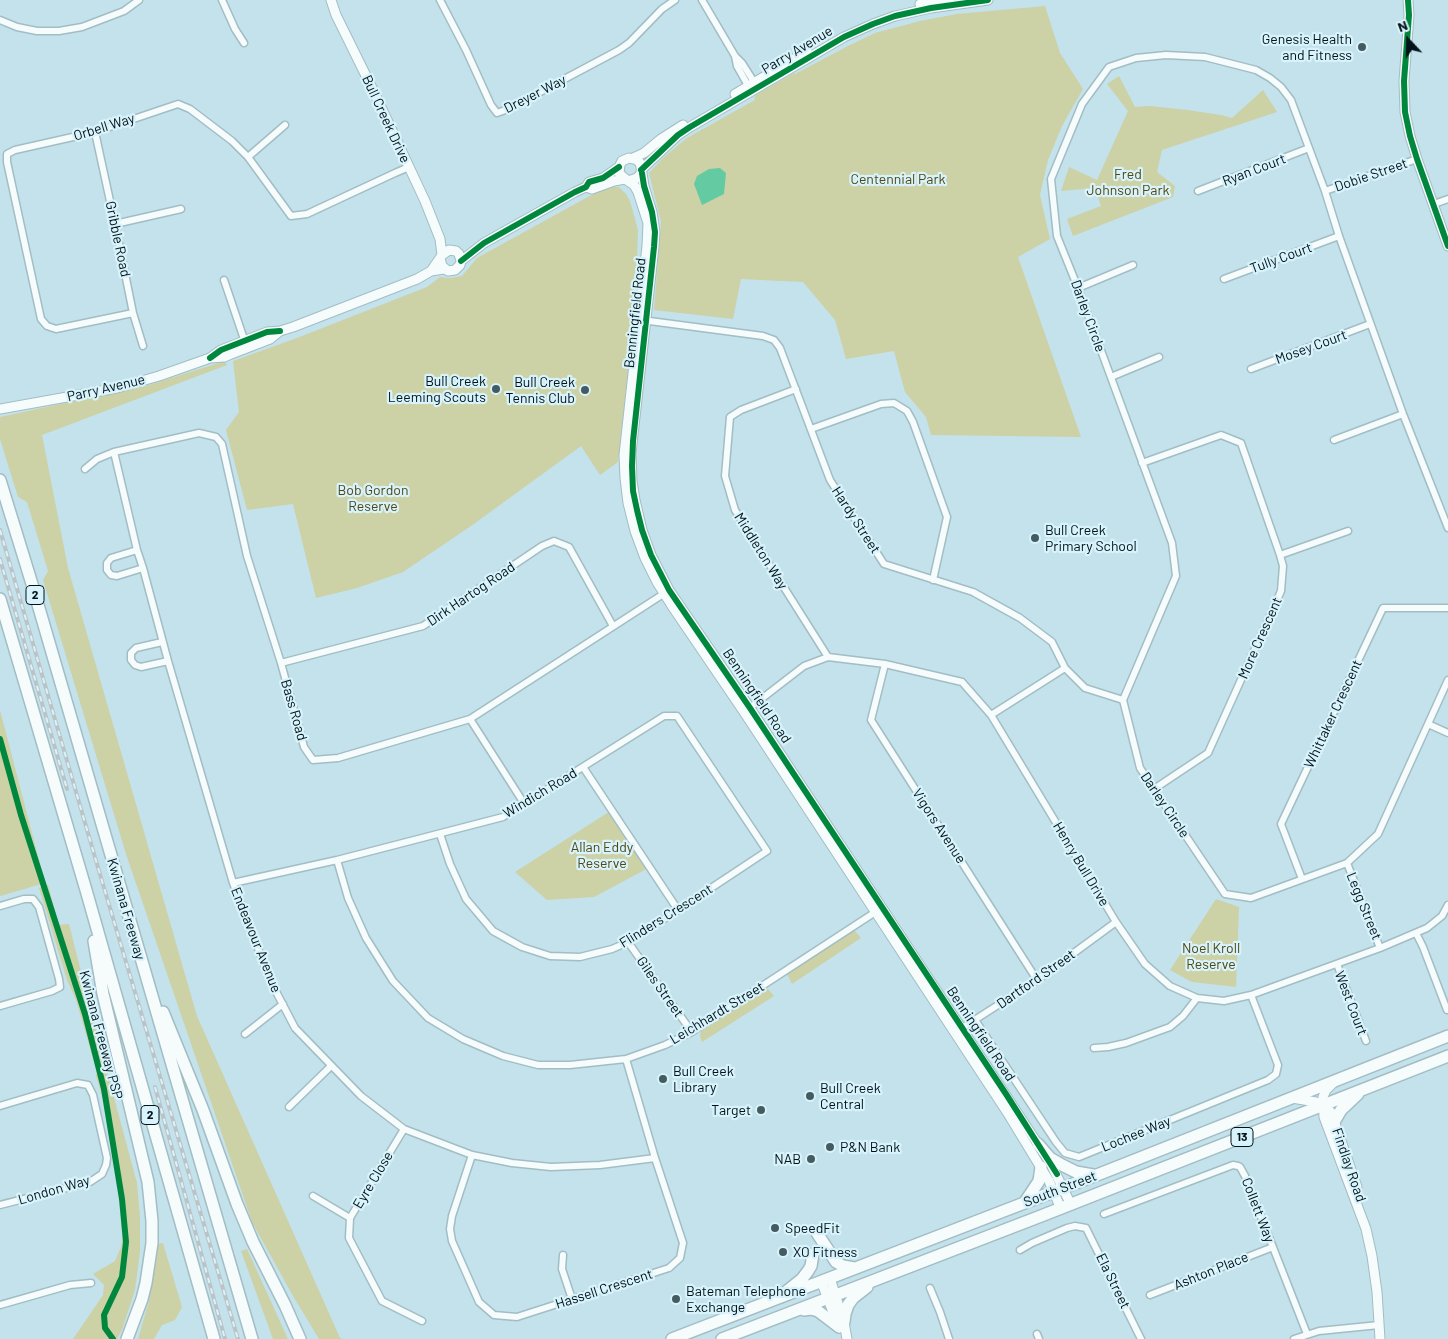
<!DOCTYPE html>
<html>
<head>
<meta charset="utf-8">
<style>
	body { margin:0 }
	#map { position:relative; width:1448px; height:1339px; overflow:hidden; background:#c4e2eb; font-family:Barlow,sans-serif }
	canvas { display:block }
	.north { position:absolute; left:1383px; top:15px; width:50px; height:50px; -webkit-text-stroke:4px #d8f3fb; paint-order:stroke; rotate:339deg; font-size:14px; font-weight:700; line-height:20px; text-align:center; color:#001319 }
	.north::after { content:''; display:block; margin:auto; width:18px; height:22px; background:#001319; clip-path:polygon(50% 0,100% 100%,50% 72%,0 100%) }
</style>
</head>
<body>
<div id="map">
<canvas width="1448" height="1339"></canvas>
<div class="north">N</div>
</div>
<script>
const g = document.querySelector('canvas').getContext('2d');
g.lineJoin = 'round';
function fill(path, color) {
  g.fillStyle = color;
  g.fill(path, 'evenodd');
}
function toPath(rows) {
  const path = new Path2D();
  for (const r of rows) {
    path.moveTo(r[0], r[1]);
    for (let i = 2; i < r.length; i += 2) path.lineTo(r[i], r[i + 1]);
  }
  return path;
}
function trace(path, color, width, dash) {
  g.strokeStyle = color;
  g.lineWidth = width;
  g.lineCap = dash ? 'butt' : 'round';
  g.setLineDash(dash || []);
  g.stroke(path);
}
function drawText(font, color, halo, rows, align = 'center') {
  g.font = font + ' Barlow,sans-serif';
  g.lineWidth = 4.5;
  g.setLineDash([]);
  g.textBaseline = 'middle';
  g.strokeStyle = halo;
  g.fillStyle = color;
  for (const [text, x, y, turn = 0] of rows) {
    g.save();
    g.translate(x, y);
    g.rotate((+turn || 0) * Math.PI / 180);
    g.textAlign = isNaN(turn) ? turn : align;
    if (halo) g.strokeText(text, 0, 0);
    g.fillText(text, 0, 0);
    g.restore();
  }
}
fill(toPath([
	[1045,6,1060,53,1083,89,1062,126,1048,160,1040,195,1050,239,1018,257,1081,437,931,435,926,417,905,392,894,351,846,359,835,320,803,282,741,279,733,319,654,310,661,222,649,173,664,157,687,138,744,106,755,100,754,98,756,95,794,73,795,74,848,46,875,33,920,21,957,14],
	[1119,76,1135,107,1150,106,1187,110,1221,115,1232,118,1263,90,1277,112,1162,150,1157,172,1175,186,1173,197,1073,236,1067,219,1101,206,1095,188,1061,191,1069,167,1097,180,1128,111,1107,84],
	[606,187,619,187,626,194,630,201,638,230,637,259,630,323,633,324,618,462,600,475,581,446,471,526,403,572,357,588,316,598,293,504,247,510,226,430,239,412,233,361,297,338,427,287,440,277,450,278,462,276,477,258],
	[225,361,227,365,42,435,68,568,197,1016,340,1338,344,1339,319,1339,293,1296,252,1222,126,854,43,580,48,571,27,502,18,497,0,439,0,417,149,385],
	[0,710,45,883,0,896],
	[612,810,650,867,594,897,547,900,515,872],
	[48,885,59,925,69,924,96,1031,137,1183,140,1217,140,1252,135,1290,122,1330,117,1339,73,1339,103,1295,104,1285,93,1274,115,1261,121,1247,126,1219,122,1193,104,1103,96,1076,97,1072,76,1000,67,980,39,888],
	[1216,899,1239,907,1236,987,1192,982,1170,970],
	[853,931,855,931,861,938,792,984,787,974],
	[763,989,768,989,774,996,702,1042,700,1036,701,1031],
	[163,1243,182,1307,175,1320,162,1325,154,1339,138,1339,149,1301,157,1244],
	[247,1249,288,1339,273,1339,241,1251]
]), '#ccd1a6');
fill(toPath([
	[720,168,726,173,724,194,702,205,694,184,697,176,709,169]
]), '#64caa1');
const street = toPath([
	[222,0,235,29,244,43],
	[440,0,466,50,491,105,497,113,508,109,619,50,629,43,662,9,675,0],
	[702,0,735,56,737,66,750,89],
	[0,20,17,27,37,31,59,31,82,27,124,11,139,0],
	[735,56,742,63,756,85],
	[95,132,115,224,133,313,143,346],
	[248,157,285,125],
	[1198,191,1309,148],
	[1325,191,1417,159],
	[1434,204,1448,199],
	[115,224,181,209],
	[1224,279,1339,236],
	[224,280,246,345],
	[1078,288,1133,265],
	[133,313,56,329,47,326,41,319,7,162,7,154,15,150,95,132,178,104,190,109,232,141,248,157,291,216,307,214,395,173,409,167],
	[642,320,763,336,774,340,780,348,830,480,884,564,973,592,1020,618,1052,642,1065,668,1085,688,1123,700],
	[1251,369,1370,324],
	[1111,377,1159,357],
	[796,389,741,410,730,417,725,476,735,510,828,657],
	[811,429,881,404,894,403,907,411,913,422,947,517,933,580],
	[1334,440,1403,414],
	[114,452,137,550,143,568,168,661,233,883,270,980,295,1028,361,1096,404,1129,472,1155,512,1163,551,1167,600,1165,655,1158],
	[1142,463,1221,435,1241,443,1280,555,1283,566,1281,591,1208,753,1154,789],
	[85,469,97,459,114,452,199,433,216,437,222,444,247,556,281,663,304,747,313,760,338,758,470,719,668,591],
	[1448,528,1403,414,1339,236,1325,191,1291,100,1281,87,1270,78,1256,70,1205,57,1166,55,1136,58,1109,67,1082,104,1051,179,1057,236,1078,288,1172,543,1176,576,1123,700,1140,768,1225,894,1251,898,1347,863,1378,834,1448,680],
	[137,550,111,558,107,563,107,570,111,575,117,576,143,568],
	[1280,555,1348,531],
	[162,642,136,648,131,653,131,660,135,665,141,667,168,661],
	[281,663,423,626,542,546,554,541,569,547,613,626],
	[885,664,871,720,1037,980],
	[747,710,804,666,828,657,885,664,962,682,991,715,1116,922,1145,964,1170,986,1197,998,1224,1001,1251,995,1380,948,1427,928,1442,916,1448,905],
	[991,715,1065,668],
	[470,719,525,805],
	[1428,724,1448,733],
	[583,767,678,910],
	[337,860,348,898,366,938,393,981,428,1018,463,1039,503,1056,538,1065,570,1065,626,1059,665,1045,690,1033,877,911],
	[1347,863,1380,948],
	[1302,879,1281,824,1383,608,1448,608],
	[233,883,337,860,503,817,664,716,677,716,767,851,678,910,628,942,612,949,580,957,550,956,522,947,493,931,466,899,450,864,440,834],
	[0,906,24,899,33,899,39,907,59,979,60,987,52,991,0,1006],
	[1416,933,1423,947,1447,1010],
	[628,942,689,1028,690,1033],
	[1337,964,1366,1041],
	[975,1020,1056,1142,1065,1153,1079,1157,1268,1080,1276,1074,1278,1065,1251,995],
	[959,1030,1037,980,1116,922],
	[245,1034,283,1004],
	[1094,1048,1108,1047,1126,1043,1170,1027,1183,1016,1197,998],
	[0,1106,77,1083,88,1085,93,1095,107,1158,106,1165,102,1174,90,1182,0,1205],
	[289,1107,331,1066],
	[404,1129,350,1218,349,1238,382,1301,422,1321],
	[472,1155,452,1216,450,1229,452,1241,479,1302,494,1315,517,1317,669,1268,680,1258,683,1243,655,1158,626,1059],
	[313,1196,350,1218],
	[1104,1214,1233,1165,1238,1166,1240,1167,1245,1176,1307,1334],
	[1020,1250,1032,1243,1067,1228,1075,1226,1086,1228,1141,1339],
	[563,1255,562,1269,572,1299],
	[930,1288,940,1312,949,1339],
	[1150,1295,1273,1247],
	[0,1305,70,1285,91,1283],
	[1037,1334,1039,1339],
	[1294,1339,1319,1331,1379,1325]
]);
const secondary = toPath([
	[331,0,336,15,373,90,425,201,440,239,442,255],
	[1408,0,1409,15,1404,81,1405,112,1410,136,1417,159,1448,246],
	[920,4,934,1,949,0],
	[735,94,807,51],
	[633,158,644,153,661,139,683,125],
	[641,170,678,135,690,127,844,37,873,24,895,16,931,8,988,0],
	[642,173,637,178,628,181,622,176,619,173,620,165,622,161,629,158,637,160,640,163,641,167,644,186,652,212,655,232,654,247,631,453,632,481,635,500,642,530,651,555,669,590,750,708,1051,1164,1071,1205],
	[628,181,634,185,638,192,648,223,647,246,624,455,625,478,628,503,635,531,645,558,657,582,674,609,744,712,1007,1112,1049,1181,1061,1209],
	[586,187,592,189,614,181,625,179],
	[461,261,484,243,575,192,586,187,589,182,603,178,619,167],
	[431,271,442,255,449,250,456,251,459,254,461,261,460,265,455,270,448,271,442,266,440,258],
	[210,358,221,350,267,332,280,331,293,327,417,279,431,271,444,269],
	[0,409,117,388,159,376,210,358,224,357,231,354,270,339,280,331],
	[1334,1082,1326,1090,1323,1097,1324,1117,1366,1229,1372,1256,1377,1292,1380,1339],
	[1292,1098,1316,1102,1322,1105,1331,1112,1357,1187],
	[830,1278,844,1322,847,1339],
	[821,1281,839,1328]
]);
const highway = toPath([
	[0,480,32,584,252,1339],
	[0,599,86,890,214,1339],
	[94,941,103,994,148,1182,152,1221,152,1243,146,1283,142,1299,127,1339],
	[163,1012,203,1110,237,1204,253,1242,285,1305,300,1339],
	[1334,1122,1341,1110,1358,1094],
	[1038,1144,1050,1158,1062,1165,1076,1172,1093,1175],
	[1025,1202,1039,1181,1041,1167],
	[817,1233,836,1262,843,1266,854,1268],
	[787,1291,802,1279,808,1271,811,1266,813,1254],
	[804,1310,811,1309,818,1311,839,1327],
	[844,1322,845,1314,848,1305,853,1298,867,1287],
	[672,1339,1102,1173,1448,1036],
	[722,1339,1041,1216,1448,1056]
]);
trace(street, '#a2bdc4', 9);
trace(secondary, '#a2bdc4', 11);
trace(highway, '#a2bdc4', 14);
trace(street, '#f6fbfc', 6);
trace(secondary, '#f6fbfc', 9);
trace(highway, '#f6fbfc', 11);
const rail = toPath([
	[0,530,99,871,238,1339],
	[0,559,67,789],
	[155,1087,225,1339]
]);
trace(rail, '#bbc3c6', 4);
trace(rail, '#d8f3fb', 2, [5.5]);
trace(toPath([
	[1408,0,1409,15,1404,81,1405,112,1410,136,1417,159,1448,246],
	[641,170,678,135,690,127,844,37,873,24,895,16,931,8,988,0],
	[642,173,644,186,652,212,655,232,654,247,633,441,632,466,633,491,637,510,642,530,651,555,669,590,750,708,1006,1094,1057,1174],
	[461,261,484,243,575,192,586,187,589,182,603,178,619,167],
	[210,358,221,350,267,332,280,331],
	[0,739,21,815,85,1014,104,1089,122,1199,126,1242,122,1277,104,1315,105,1328,113,1339]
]), '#00873e', 6);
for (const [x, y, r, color] of [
	[1362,47,5,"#455b62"],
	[496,389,5,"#455b62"],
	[585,390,5,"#455b62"],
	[1035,538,5,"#455b62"],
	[663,1079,5,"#455b62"],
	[810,1096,5,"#455b62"],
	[761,1110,5,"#455b62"],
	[830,1147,5,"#455b62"],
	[811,1159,5,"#455b62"],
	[775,1228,5,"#455b62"],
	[783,1252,5,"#455b62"],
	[676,1299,5,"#455b62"]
]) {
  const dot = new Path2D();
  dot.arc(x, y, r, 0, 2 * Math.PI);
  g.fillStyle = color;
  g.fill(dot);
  trace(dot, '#d8f3fb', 2);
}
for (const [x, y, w] of [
	[35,595,18],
	[150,1115,18],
	[1242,1137,22]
]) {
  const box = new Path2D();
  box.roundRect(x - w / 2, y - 9.5, w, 19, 4);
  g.fillStyle = '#d8f3fb';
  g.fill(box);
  trace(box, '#001319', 1);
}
drawText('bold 12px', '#001319', null, [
	["2",35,595],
	["2",150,1115],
	["13",1242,1137]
]);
drawText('14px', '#001319', '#d8f3fb', [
	["Genesis Health",1352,39,"right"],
	["and Fitness",1352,55,"right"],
	["Bull Creek",486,381,"right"],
	["Leeming Scouts",486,397,"right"],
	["Bull Creek",575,382,"right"],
	["Tennis Club",575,398,"right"],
	["Bull Creek",1045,530],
	["Primary School",1045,546],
	["Bull Creek",673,1071],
	["Library",673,1087],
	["Bull Creek",820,1088],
	["Central",820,1104],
	["Target",751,1110,"right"],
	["P&N Bank",840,1147],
	["NAB",801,1159,"right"],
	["SpeedFit",785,1228],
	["XO Fitness",793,1252],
	["Bateman Telephone",686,1291],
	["Exchange",686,1307]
], 'left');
drawText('14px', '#001319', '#d8f3fb', [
	["Parry Avenue",797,50,-31],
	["Dreyer Way",535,94,-27],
	["Bull Creek Drive",386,119,65],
	["Orbell Way",104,127,-17],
	["Ryan Court",1254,170,-21],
	["Dobie Street",1371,175,-19],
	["Gribble Road",118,239,78],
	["Tully Court",1281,258,-20],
	["Benningfield Road",635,313,-84],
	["Darley Circle",1088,316,70],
	["Mosey Court",1311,347,-20],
	["Parry Avenue",106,388,-13],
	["Hardy Street",856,520,57],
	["Middleton Way",761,551,58],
	["Dirk Hartog Road",471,594,-34],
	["More Crescent",1260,638,-66],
	["Benningfield Road",757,696,56],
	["Bass Road",294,710,74],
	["Whittaker Crescent",1333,714,-65],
	["Windich Road",540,793,-31],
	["Darley Circle",1165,805,56],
	["Vigors Avenue",939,826,57],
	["Henry Bull Drive",1081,864,59],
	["Legg Street",1364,906,68],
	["Kwinana Freeway",126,909,74],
	["Flinders Crescent",666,916,-32],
	["Endeavour Avenue",256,940,68],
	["Dartford Street",1036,979,-35],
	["Giles Street",660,987,55],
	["West Court",1351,1003,69],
	["Leichhardt Street",717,1013,-31],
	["Benningfield Road",981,1034,56],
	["Kwinana Freeway PSP",101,1035,75],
	["Lochee Way",1136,1134,-22],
	["Findlay Road",1349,1165,71],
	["Eyre Close",373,1180,-59],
	["South Street",1060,1189,-21],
	["London Way",54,1190,-16],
	["Collett Way",1258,1210,69],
	["Ashton Place",1211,1271,-22],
	["Ela Street",1113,1281,64],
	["Hassell Crescent",604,1289,-18]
]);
drawText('14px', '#514713', '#d8f3fb', [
	["Fred",1128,174],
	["Johnson Park",1128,190],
	["Centennial Park",898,179],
	["Bob Gordon",373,490],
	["Reserve",373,506],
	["Allan Eddy",602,847],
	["Reserve",602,863],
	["Noel Kroll",1211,948],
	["Reserve",1211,964]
]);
</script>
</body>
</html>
